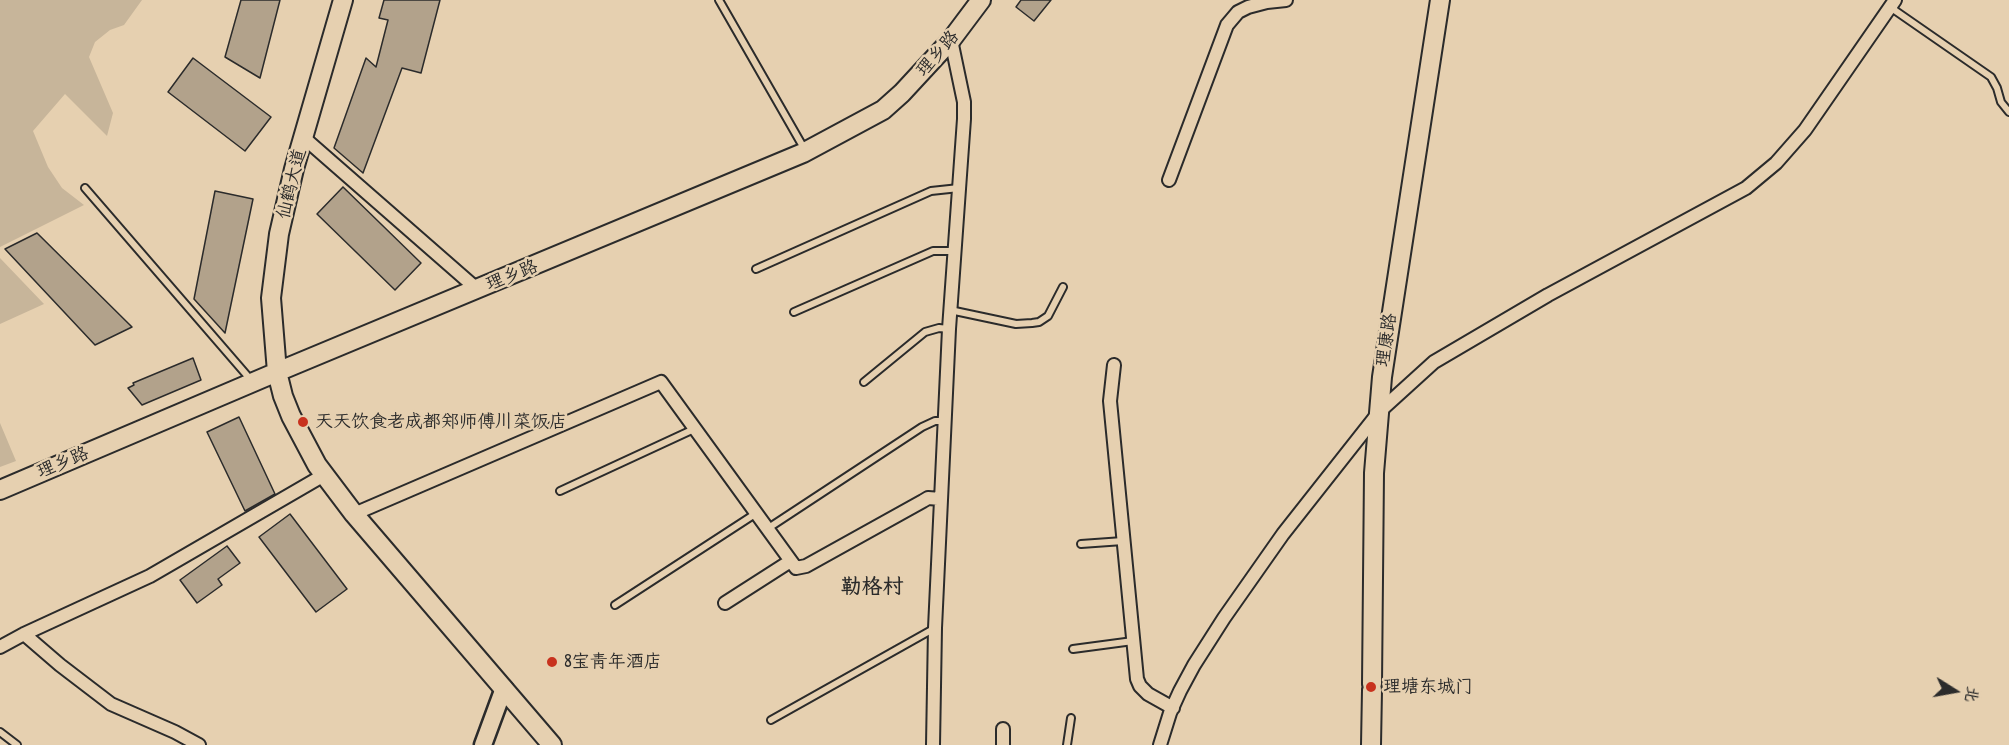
<!DOCTYPE html>
<html>
<head>
<meta charset="utf-8">
<style>
	body { margin:0 }
	#map { position:relative; width:2009px; height:745px; overflow:hidden; background:#e6d0b0; font-family:"Patrick Hand","LXGW WenKai TC",sans-serif }
	canvas { display:block }
	.north { position:absolute; left:1925px; top:661px; width:60px; height:60px; -webkit-text-stroke:4px #e6d0b0; paint-order:stroke; rotate:101deg; font-size:16px; font-weight:700; line-height:24px; text-align:center; color:#2b2b2b }
	.north::after { content:''; display:block; margin:auto; width:21px; height:27px; background:#2b2b2b; clip-path:polygon(50% 0,100% 100%,50% 72%,0 100%) }
</style>
</head>
<body>
<div id="map">
<canvas width="2009" height="745"></canvas>
<div class="north">北</div>
</div>
<script>
const g = document.querySelector('canvas').getContext('2d');
g.lineJoin = 'round';
function fill(path, color) {
  g.fillStyle = color;
  g.fill(path, 'evenodd');
}
function toPath(rows) {
  const path = new Path2D();
  for (const r of rows) {
    path.moveTo(r[0], r[1]);
    for (let i = 2; i < r.length; i += 2) path.lineTo(r[i], r[i + 1]);
  }
  return path;
}
function trace(path, color, width, dash) {
  g.strokeStyle = color;
  g.lineWidth = width;
  g.lineCap = dash ? 'butt' : 'round';
  g.setLineDash(dash || []);
  g.stroke(path);
}
function drawText(font, color, halo, rows, align = 'center') {
  g.font = font + ' "Patrick Hand","LXGW WenKai TC",sans-serif';
  g.lineWidth = 5;
  g.setLineDash([]);
  g.textBaseline = 'middle';
  g.strokeStyle = halo;
  g.fillStyle = color;
  for (const [text, x, y, turn = 0] of rows) {
    g.save();
    g.translate(x, y);
    g.rotate((+turn || 0) * Math.PI / 180);
    g.textAlign = isNaN(turn) ? turn : align;
    if (halo) g.strokeText(text, 0, 0);
    g.fillText(text, 0, 0);
    g.restore();
  }
}
fill(toPath([
	[0,0,142,0,124,25,110,30,95,42,89,57,113,113,107,136,65,94,33,131,48,167,62,188,84,205,0,247],
	[0,258,44,304,0,324],
	[0,423,16,461,0,467]
]), '#c7b59a');
const building = toPath([
	[241,0,280,0,260,78,225,57,241,0],
	[384,0,440,0,421,73,402,68,363,173,334,148,366,58,376,67,388,20,379,18,384,0],
	[1021,0,1051,0,1034,21,1016,7,1021,0],
	[193,58,271,117,245,151,168,92,193,58],
	[343,187,421,263,395,290,317,214,343,187],
	[215,191,253,199,225,333,194,299,215,191],
	[37,233,132,327,95,345,5,249,37,233],
	[193,358,201,380,142,405,128,388,134,385,133,383,193,358],
	[239,417,275,494,245,511,207,432,239,417],
	[290,514,347,589,316,612,259,537,290,514],
	[227,546,240,563,218,579,222,585,197,603,180,580,227,546]
]);
fill(building, '#b2a28b');
trace(building, '#2b2b2b', 1.5);
const lane = toPath([
	[719,0,805,150],
	[1890,7,1991,77,1997,88,2001,102,2009,112],
	[85,188,251,380],
	[756,269,931,191,959,188],
	[950,310,1016,324,1032,323,1039,322,1048,316,1063,287],
	[794,312,933,251,954,251],
	[864,382,925,332,939,328,949,329],
	[560,491,694,429],
	[767,529,922,427,935,421,944,421],
	[1081,544,1123,541],
	[615,605,755,514],
	[1073,649,1133,641],
	[771,720,935,628],
	[0,732,17,745],
	[1067,745,1071,718]
]);
const street = toPath([
	[303,137,478,290],
	[1169,180,1227,25,1238,12,1248,7,1267,2,1286,0],
	[1114,365,1110,401,1137,679,1140,686,1148,694,1173,708],
	[354,514,661,382,796,568,806,566,923,501,928,498,941,499],
	[725,603,789,562],
	[24,634,60,665,111,704,175,732,199,745],
	[0,647,24,634,150,576,324,475],
	[1003,729,1003,745],
	[933,745,935,628,949,329,964,119,964,102,951,40],
	[1160,745,1170,713,1180,691,1194,665,1224,618,1283,534,1380,411,1434,362,1548,295,1746,188,1776,163,1805,130,1895,0]
]);
const secondary = toPath([
	[483,745,504,688]
]);
const primary = toPath([
	[343,0,294,169,279,234,271,298,277,372,283,396,291,416,317,465,354,514,552,745],
	[0,490,277,372,803,153,883,110,902,93,951,40,981,0],
	[1372,684,1374,473,1382,377,1440,0],
	[1371,745,1372,690]
]);
trace(lane, '#2b2b2b', 10);
trace(street, '#2b2b2b', 16);
trace(secondary, '#2b2b2b', 21);
trace(primary, '#2b2b2b', 22);
trace(lane, '#e6d0b0', 6);
trace(street, '#e6d0b0', 12);
trace(secondary, '#e6d0b0', 16);
trace(primary, '#e6d0b0', 18);
for (const [x, y, r, color] of [
	[303,422,6,"#c8321e"],
	[552,662,6,"#c8321e"],
	[1371,687,6,"#c8321e"]
]) {
  const dot = new Path2D();
  dot.arc(x, y, r, 0, 2 * Math.PI);
  g.fillStyle = color;
  g.fill(dot);
  trace(dot, '#e6d0b0', 2);
}
drawText('18px', '#2b2b2b', '#e6d0b0', [
	["理乡路",938,54,-49],
	["仙鹤大道",292,184,-76],
	["理乡路",512,276,-22],
	["理康路",1387,340,-82],
	["理乡路",63,463,-23]
]);
drawText('18px', '#2b2b2b', '#e6d0b0', [
	["天天饮食老成都郑师傅川菜饭店",315,422],
	["8宝青年酒店",564,662],
	["理塘东城门",1383,687]
], 'left');
drawText('bold 21px', '#2b2b2b', '#e6d0b0', [
	["勒格村",872,587]
]);
</script>
</body>
</html>
